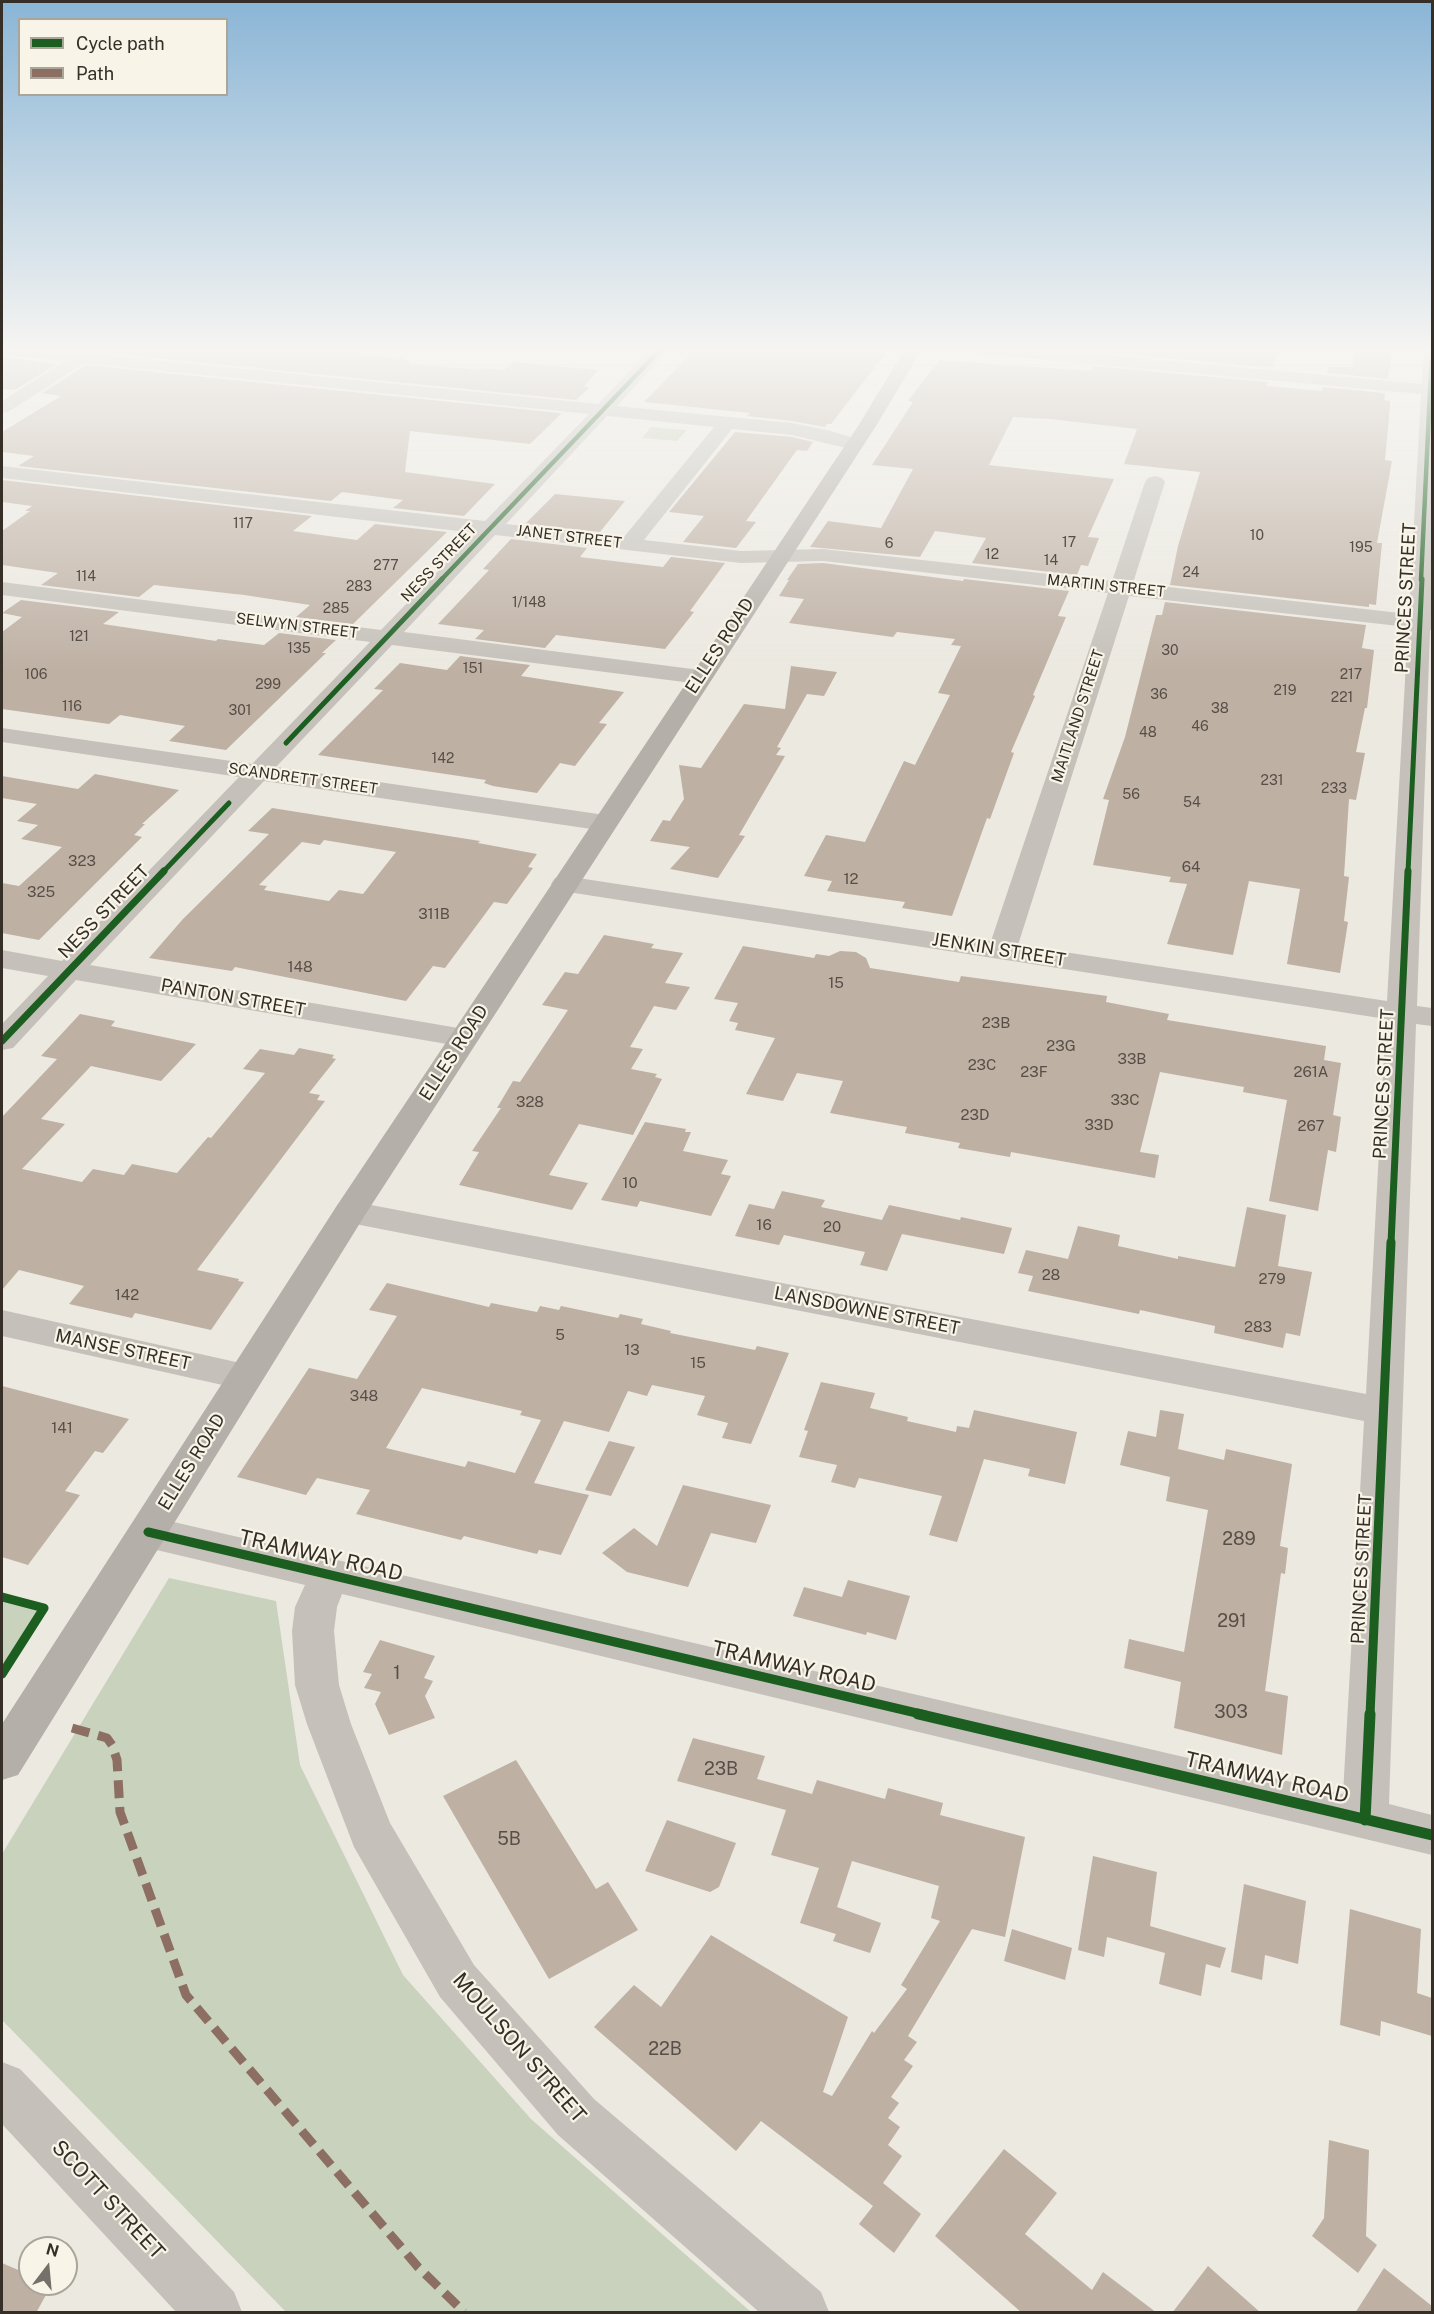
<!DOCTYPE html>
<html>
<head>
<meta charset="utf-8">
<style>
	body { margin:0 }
	#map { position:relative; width:1434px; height:2314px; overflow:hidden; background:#ece9e1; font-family:"Public Sans",sans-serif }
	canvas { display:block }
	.frame { position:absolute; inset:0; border:3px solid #352f28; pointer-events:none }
	.legend { position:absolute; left:18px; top:18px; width:210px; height:78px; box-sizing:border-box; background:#f8f4e8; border:2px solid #aaa59b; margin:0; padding:8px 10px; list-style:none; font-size:18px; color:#352f28 }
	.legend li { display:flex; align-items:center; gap:12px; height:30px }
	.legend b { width:30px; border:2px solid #aaa59b }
	.north { position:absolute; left:18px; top:2236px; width:60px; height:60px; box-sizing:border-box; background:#f8f4e8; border:2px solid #aaa59b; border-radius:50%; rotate:16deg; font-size:16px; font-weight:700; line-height:24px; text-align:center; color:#352f28 }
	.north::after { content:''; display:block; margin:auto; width:21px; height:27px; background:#757069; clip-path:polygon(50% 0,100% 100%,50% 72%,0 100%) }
</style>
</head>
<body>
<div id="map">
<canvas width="1434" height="2314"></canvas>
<div class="frame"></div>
<ul class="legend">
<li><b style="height:8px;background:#1b5e20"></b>Cycle path</li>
<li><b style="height:8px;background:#8d6e63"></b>Path</li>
</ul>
<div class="north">N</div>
</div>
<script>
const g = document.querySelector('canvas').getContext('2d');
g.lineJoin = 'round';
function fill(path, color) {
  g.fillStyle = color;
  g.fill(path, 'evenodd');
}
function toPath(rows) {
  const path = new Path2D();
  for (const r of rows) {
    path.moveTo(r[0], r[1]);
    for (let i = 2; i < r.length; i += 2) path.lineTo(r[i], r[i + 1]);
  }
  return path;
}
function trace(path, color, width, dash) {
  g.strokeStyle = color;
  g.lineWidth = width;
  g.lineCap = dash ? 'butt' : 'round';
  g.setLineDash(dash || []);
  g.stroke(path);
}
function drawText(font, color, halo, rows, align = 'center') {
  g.font = font + ' "Public Sans",sans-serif';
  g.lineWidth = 4.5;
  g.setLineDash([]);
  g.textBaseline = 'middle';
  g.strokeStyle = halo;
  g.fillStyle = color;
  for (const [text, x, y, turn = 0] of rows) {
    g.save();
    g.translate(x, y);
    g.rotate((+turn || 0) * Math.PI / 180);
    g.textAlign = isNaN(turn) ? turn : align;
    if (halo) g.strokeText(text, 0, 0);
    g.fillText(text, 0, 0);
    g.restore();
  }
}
fill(toPath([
	[651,427,687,430,677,441,642,438],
	[169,1578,276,1601,300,1765,403,1975,531,2119,751,2312,286,2312,2,2020,2,1854],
	[2,1592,48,1606,2,1674]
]), '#c9d2bc');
fill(toPath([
	[91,349,232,349,277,354,284,349,313,349,406,359,404,360,411,361,409,363,477,370,479,368,504,370,513,362,598,370,584,387,590,387,576,400,96,352],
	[698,349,852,349,886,353,831,424,827,424,825,427,792,421,747,416,750,413,644,402,692,353],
	[1103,349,1270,349,1269,352,1278,353,1273,368,1101,352],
	[1356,349,1392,351,1388,379,1327,373,1328,367,1352,367],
	[2,357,57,364,15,390,2,389],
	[939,360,1091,371,1093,366,1268,382,1267,386,1322,391,1323,387,1385,393,1384,400,1390,401,1390,406,1385,460,1392,461,1377,543,1382,543,1376,605,1369,604,1369,607,1170,585,1178,546,1200,472,1124,464,1137,429,1050,419,1013,417,989,465,1114,479,1088,537,1099,538,1088,566,1081,565,1077,575,972,563,986,538,935,531,920,557,810,547,828,521,881,528,913,469,872,465,913,402,908,401],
	[86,365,560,413,561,414,530,444,410,431,405,472,495,484,464,516,393,508,403,500,342,492,331,501,18,466,34,456,2,452,2,432,61,396,42,393],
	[735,432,792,437,813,442,807,451,797,450,789,461,746,521,756,522,736,548,683,542,704,516,669,512],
	[2,480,312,516,293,531,357,540,375,524,447,532,353,624,296,617,310,605,244,595,154,585,139,597,41,585,58,573,2,565,2,531,30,511,25,511,32,506,2,502],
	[555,494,625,501,600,532,525,524],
	[511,539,587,548,580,557,663,567,671,557,725,563,690,611,694,612,665,649,556,635,545,648,475,639,484,630,438,624,489,570,483,569],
	[823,563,963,581,964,579,1069,591,1058,616,1066,617,1033,695,1035,696,1011,752,1014,753,990,819,987,818,952,916,902,908,905,902,827,891,832,881,804,876,826,835,865,842,904,761,915,765,950,695,938,693,961,646,951,645,955,639,897,632,893,637,789,623,804,599,779,596,789,580,787,580,798,564],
	[21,600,119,612,103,624,216,641,218,639,264,645,279,633,336,640,322,653,326,653,226,750,169,741,185,726,120,715,109,724,2,709,2,632,22,617,2,613],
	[1165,602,1366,625,1362,648,1374,650,1367,708,1365,708,1356,752,1365,753,1356,800,1349,799,1344,876,1349,877,1344,921,1348,922,1340,973,1287,964,1300,889,1249,881,1233,955,1167,944,1187,884,1169,882,1171,877,1093,865,1109,800,1103,799,1125,737,1156,615,1162,615],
	[460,656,530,665,521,676,624,692,599,723,607,724,575,766,560,763,537,793,493,786,484,783,486,780,318,755,383,690,374,689,400,663,447,670],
	[791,666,837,672,824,696,807,694,777,747,781,748,776,755,785,756,739,835,745,836,718,878,670,869,690,847,650,841,663,820,670,821,684,799,679,765,701,768,744,704,785,709],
	[95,774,179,790,142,824,145,824,134,835,142,837,39,940,2,933,2,883,19,886,62,847,21,839,38,825,17,821,37,804,2,798,2,776,78,789],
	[272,808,480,841,478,843,537,854,528,867,533,868,507,904,494,902,445,968,433,966,406,1001,235,967,232,971,149,958,183,919,269,834,248,831],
	[324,840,396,852,363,894,339,890,329,901,264,890,267,886,259,885,302,842,320,845],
	[604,935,654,944,651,948,683,953,665,983,690,987,676,1010,654,1006,630,1047,643,1049,631,1069,657,1074,655,1077,662,1079,633,1135,579,1124,549,1175,588,1183,572,1210,459,1185,479,1152,472,1151,501,1108,497,1108,513,1081,520,1082,568,1010,542,1005,565,972,578,974],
	[743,946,814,958,816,954,829,956,840,951,856,952,866,958,870,968,959,982,961,976,1107,996,1106,1002,1169,1014,1167,1020,1326,1046,1324,1060,1341,1063,1333,1115,1341,1117,1336,1152,1328,1150,1318,1211,1269,1201,1287,1100,1243,1092,1244,1087,1160,1072,1140,1152,1159,1155,1155,1178,1011,1152,1010,1157,958,1148,960,1143,905,1133,907,1127,830,1113,843,1081,797,1073,783,1101,746,1094,775,1038,735,1030,738,1023,729,1021,738,1003,714,999],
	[80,1014,115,1021,111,1026,196,1044,161,1081,91,1066,41,1119,65,1124,22,1169,82,1182,93,1169,124,1175,132,1164,177,1173,208,1137,211,1138,265,1073,243,1069,260,1049,294,1055,299,1048,334,1055,332,1058,336,1059,309,1093,320,1095,317,1100,325,1101,197,1270,239,1279,238,1281,244,1282,211,1330,135,1313,132,1318,69,1304,84,1286,19,1270,2,1290,2,1117,57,1059,41,1056],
	[645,1122,686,1129,685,1132,691,1132,683,1151,728,1160,721,1174,731,1176,711,1216,640,1201,637,1207,601,1200],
	[782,1191,825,1200,821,1207,882,1220,889,1205,960,1220,961,1217,1012,1228,1004,1254,902,1234,887,1271,860,1265,865,1252,784,1235,779,1245,735,1236,749,1204,774,1209],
	[1247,1207,1286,1215,1278,1266,1312,1272,1300,1336,1286,1333,1283,1348,1214,1333,1215,1326,1140,1310,1139,1314,1028,1291,1033,1276,1018,1273,1026,1250,1068,1259,1078,1226,1120,1235,1118,1246,1178,1259,1178,1256,1235,1267],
	[387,1283,489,1307,491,1303,537,1312,540,1306,559,1310,561,1306,618,1318,620,1314,643,1319,641,1324,671,1331,670,1333,755,1350,757,1346,789,1353,751,1444,722,1438,728,1423,697,1415,705,1396,652,1385,647,1396,628,1391,609,1432,564,1421,534,1483,589,1495,561,1555,539,1550,537,1554,464,1536,461,1540,356,1514,370,1490,317,1478,306,1495,237,1477,309,1368,357,1379,397,1316,369,1310],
	[422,1388,522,1411,520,1415,541,1420,515,1473,468,1461,465,1467,386,1448],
	[821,1382,875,1393,870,1408,908,1417,907,1421,956,1432,957,1426,969,1428,974,1410,1077,1432,1065,1484,1028,1476,1030,1469,984,1459,957,1542,929,1535,942,1496,859,1478,855,1488,831,1482,837,1465,799,1457,808,1431,804,1430],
	[2,1386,129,1419,103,1453,95,1451,65,1491,80,1495,28,1565,2,1557],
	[1160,1410,1184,1414,1178,1449,1224,1460,1226,1449,1292,1464,1280,1546,1288,1548,1285,1574,1281,1573,1265,1691,1288,1696,1282,1755,1174,1728,1181,1682,1124,1668,1129,1639,1184,1652,1208,1510,1166,1501,1170,1477,1120,1465,1128,1431,1156,1437],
	[609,1441,635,1447,611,1496,585,1490],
	[683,1485,771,1505,756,1543,711,1533,688,1587,627,1572,602,1553,634,1528,657,1546],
	[848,1580,910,1596,896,1640,867,1632,866,1635,793,1616,804,1587,842,1597],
	[380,1640,435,1656,424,1678,433,1681,425,1696,435,1718,389,1735,375,1704,381,1692,364,1688,372,1674,363,1672],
	[693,1738,765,1756,757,1779,812,1794,817,1780,885,1799,888,1788,943,1803,940,1815,1025,1837,1005,1937,972,1929,908,2036,917,2042,904,2060,913,2066,891,2097,899,2103,888,2118,900,2127,888,2145,902,2156,883,2183,921,2214,894,2253,859,2224,873,2206,761,2121,736,2151,594,2027,634,1985,661,2007,711,1935,848,2017,823,2092,832,2096,872,2031,874,2033,907,1989,901,1985,940,1921,931,1918,939,1886,852,1861,837,1907,881,1923,870,1953,833,1941,836,1934,800,1923,819,1868,771,1855,786,1810,677,1781],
	[516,1760,596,1889,608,1882,638,1930,549,1979,443,1796],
	[667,1820,736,1843,719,1887,710,1892,645,1871],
	[1093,1856,1157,1872,1150,1926,1226,1948,1220,1968,1206,1964,1201,1996,1159,1984,1165,1953,1107,1937,1104,1957,1078,1950],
	[1244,1884,1306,1901,1298,1964,1265,1955,1262,1980,1231,1972],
	[1350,1909,1421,1929,1417,1993,1432,1998,1432,2036,1381,2021,1380,2036,1340,2025],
	[1012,1929,1072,1948,1065,1980,1004,1961],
	[1329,2140,1369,2150,1366,2236,1377,2245,1358,2273,1312,2236,1324,2218],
	[1004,2149,1057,2193,1025,2234,1092,2290,1103,2272,1157,2313,1022,2313,935,2236],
	[2,2263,30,2275,30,2284,52,2284,36,2313,2,2313],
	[1208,2266,1261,2313,1172,2313],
	[1384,2268,1432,2306,1432,2313,1355,2313]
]), '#beb0a3');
fill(toPath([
	[2,349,47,349,79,353,87,350,95,354,598,404,651,349,669,349,617,406,792,423,827,430,861,440,863,444,861,448,854,450,792,435,732,429,644,540,741,551,823,549,1112,581,1145,482,1148,478,1155,476,1162,478,1165,482,1133,583,1409,614,1421,394,981,354,973,349,1041,349,1422,384,1424,349,1432,349,1432,630,1430,630,1417,1006,1432,1008,1432,1026,1416,1024,1389,1804,1432,1815,1432,1855,342,1594,337,1607,334,1631,339,1685,351,1724,390,1823,474,1965,594,2099,821,2292,829,2312,759,2312,558,2135,440,1997,354,1847,307,1724,295,1685,292,1631,295,1607,305,1585,148,1548,134,1543,128,1532,134,1521,148,1516,1343,1794,1364,1421,350,1223,338,1220,333,1212,338,1204,350,1201,1366,1394,1386,1019,555,890,551,884,555,878,565,876,991,941,1108,593,823,561,741,563,495,535,404,632,700,670,708,672,712,677,708,682,700,684,392,645,276,767,605,815,614,817,618,823,614,829,605,831,264,781,90,965,464,1029,475,1032,479,1038,475,1044,464,1047,76,980,13,1048,2,1050,2,1024,48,976,2,968,2,950,62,961,239,777,2,742,2,728,252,764,370,642,2,595,2,582,381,630,475,533,2,478,2,466,485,521,589,414,85,363,8,412,2,413,2,401,65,361,2,355,2,349],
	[607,416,714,427,624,537,506,524,607,416],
	[1129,596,1408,627,1387,1001,1018,945,1129,596],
	[2,1310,245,1364,258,1368,264,1377,258,1386,245,1390,2,1336,2,1310],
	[2,2062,20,2069,234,2292,242,2312,176,2312,2,2124,2,2062]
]), '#c5c1ba');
fill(toPath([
	[905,349,922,349,876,426,365,1215,18,1775,2,1780,2,1724,338,1204,858,426,905,349]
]), '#b4afa9');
trace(toPath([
	[72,1728,107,1738,112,1745,117,1760,120,1812,186,1995,418,2267,464,2312]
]), '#8d6e63', 9, [18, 9]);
trace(toPath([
	[441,580,661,349],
	[1421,580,1432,349]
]), '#1b5e20', 4.5);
trace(toPath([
	[286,743,442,579],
	[163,872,229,803],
	[1408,872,1422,579]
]), '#1b5e20', 5);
trace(toPath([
	[2,1041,164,871],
	[1391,1243,1408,871]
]), '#1b5e20', 7);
trace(toPath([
	[148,1532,925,1715],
	[2,1597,44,1608,2,1674],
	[1370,1715,1391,1242]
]), '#1b5e20', 9);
trace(toPath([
	[918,1714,1432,1835],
	[1365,1820,1370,1714]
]), '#1b5e20', 11);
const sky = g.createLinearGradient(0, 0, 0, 673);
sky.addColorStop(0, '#8ab5d6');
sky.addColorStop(0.52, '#f6f5f2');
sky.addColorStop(1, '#f6f5f200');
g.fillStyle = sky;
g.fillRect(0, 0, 1434, 673);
drawText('14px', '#574f47', null, [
	["117",243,524],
	["10",1257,536],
	["17",1069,543],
	["6",889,544],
	["195",1361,548],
	["12",992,555],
	["14",1051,561],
	["277",386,566],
	["24",1191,573],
	["114",86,577],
	["283",359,587],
	["1/148",529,603],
	["285",336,609],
	["121",79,637],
	["135",299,649],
	["30",1170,651],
	["151",473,669],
	["106",36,675],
	["217",1351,675],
	["299",268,685],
	["219",1285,691],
	["36",1159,695],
	["221",1342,698],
	["116",72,707],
	["38",1220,709],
	["301",240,711],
	["46",1200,727],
	["48",1148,733],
	["142",443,759],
	["231",1272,781],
	["233",1334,789],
	["56",1131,795],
	["54",1192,803]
]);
drawText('15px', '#352f28', '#f8f4e8', [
	["JANET STREET",569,537,7],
	["NESS STREET",439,563,-46],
	["MARTIN STREET",1106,586,6],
	["SELWYN STREET",297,626,7],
	["MAITLAND STREET",1078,716,-72],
	["SCANDRETT STREET",303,779,8]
]);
drawText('15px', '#574f47', null, [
	["323",82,861],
	["64",1191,867],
	["12",851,879],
	["325",41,892],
	["311B",434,914],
	["148",300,967],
	["15",836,983],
	["23B",996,1023],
	["23G",1061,1046],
	["33B",1132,1059],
	["23C",982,1065],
	["23F",1034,1072],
	["261A",1311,1072],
	["33C",1125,1100],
	["328",530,1102],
	["23D",975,1115],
	["33D",1099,1125],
	["267",1311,1126],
	["10",630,1183],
	["16",764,1225],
	["20",832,1227],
	["28",1051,1275],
	["279",1272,1279],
	["142",127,1295],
	["283",1258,1327],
	["5",560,1335],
	["13",632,1350],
	["15",698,1363],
	["348",364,1396],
	["141",62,1428]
]);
drawText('18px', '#352f28', '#f8f4e8', [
	["PRINCES STREET",1406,598,-87],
	["ELLES ROAD",720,646,-57],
	["NESS STREET",104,912,-46],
	["JENKIN STREET",999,950,9],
	["PANTON STREET",233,998,10],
	["ELLES ROAD",454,1053,-57],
	["PRINCES STREET",1384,1084,-87],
	["LANSDOWNE STREET",867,1311,11],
	["MANSE STREET",123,1350,12],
	["ELLES ROAD",192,1462,-58],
	["PRINCES STREET",1362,1569,-87]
]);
drawText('18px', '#574f47', null, [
	["289",1239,1539],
	["291",1232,1621],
	["1",397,1673],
	["303",1231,1712],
	["23B",721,1769],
	["5B",509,1839],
	["22B",665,2049]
]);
drawText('21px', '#352f28', '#f8f4e8', [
	["TRAMWAY ROAD",321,1556,13],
	["TRAMWAY ROAD",794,1667,13],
	["TRAMWAY ROAD",1267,1778,13],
	["MOULSON STREET",519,2048,49],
	["SCOTT STREET",108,2200,47]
]);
</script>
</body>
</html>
